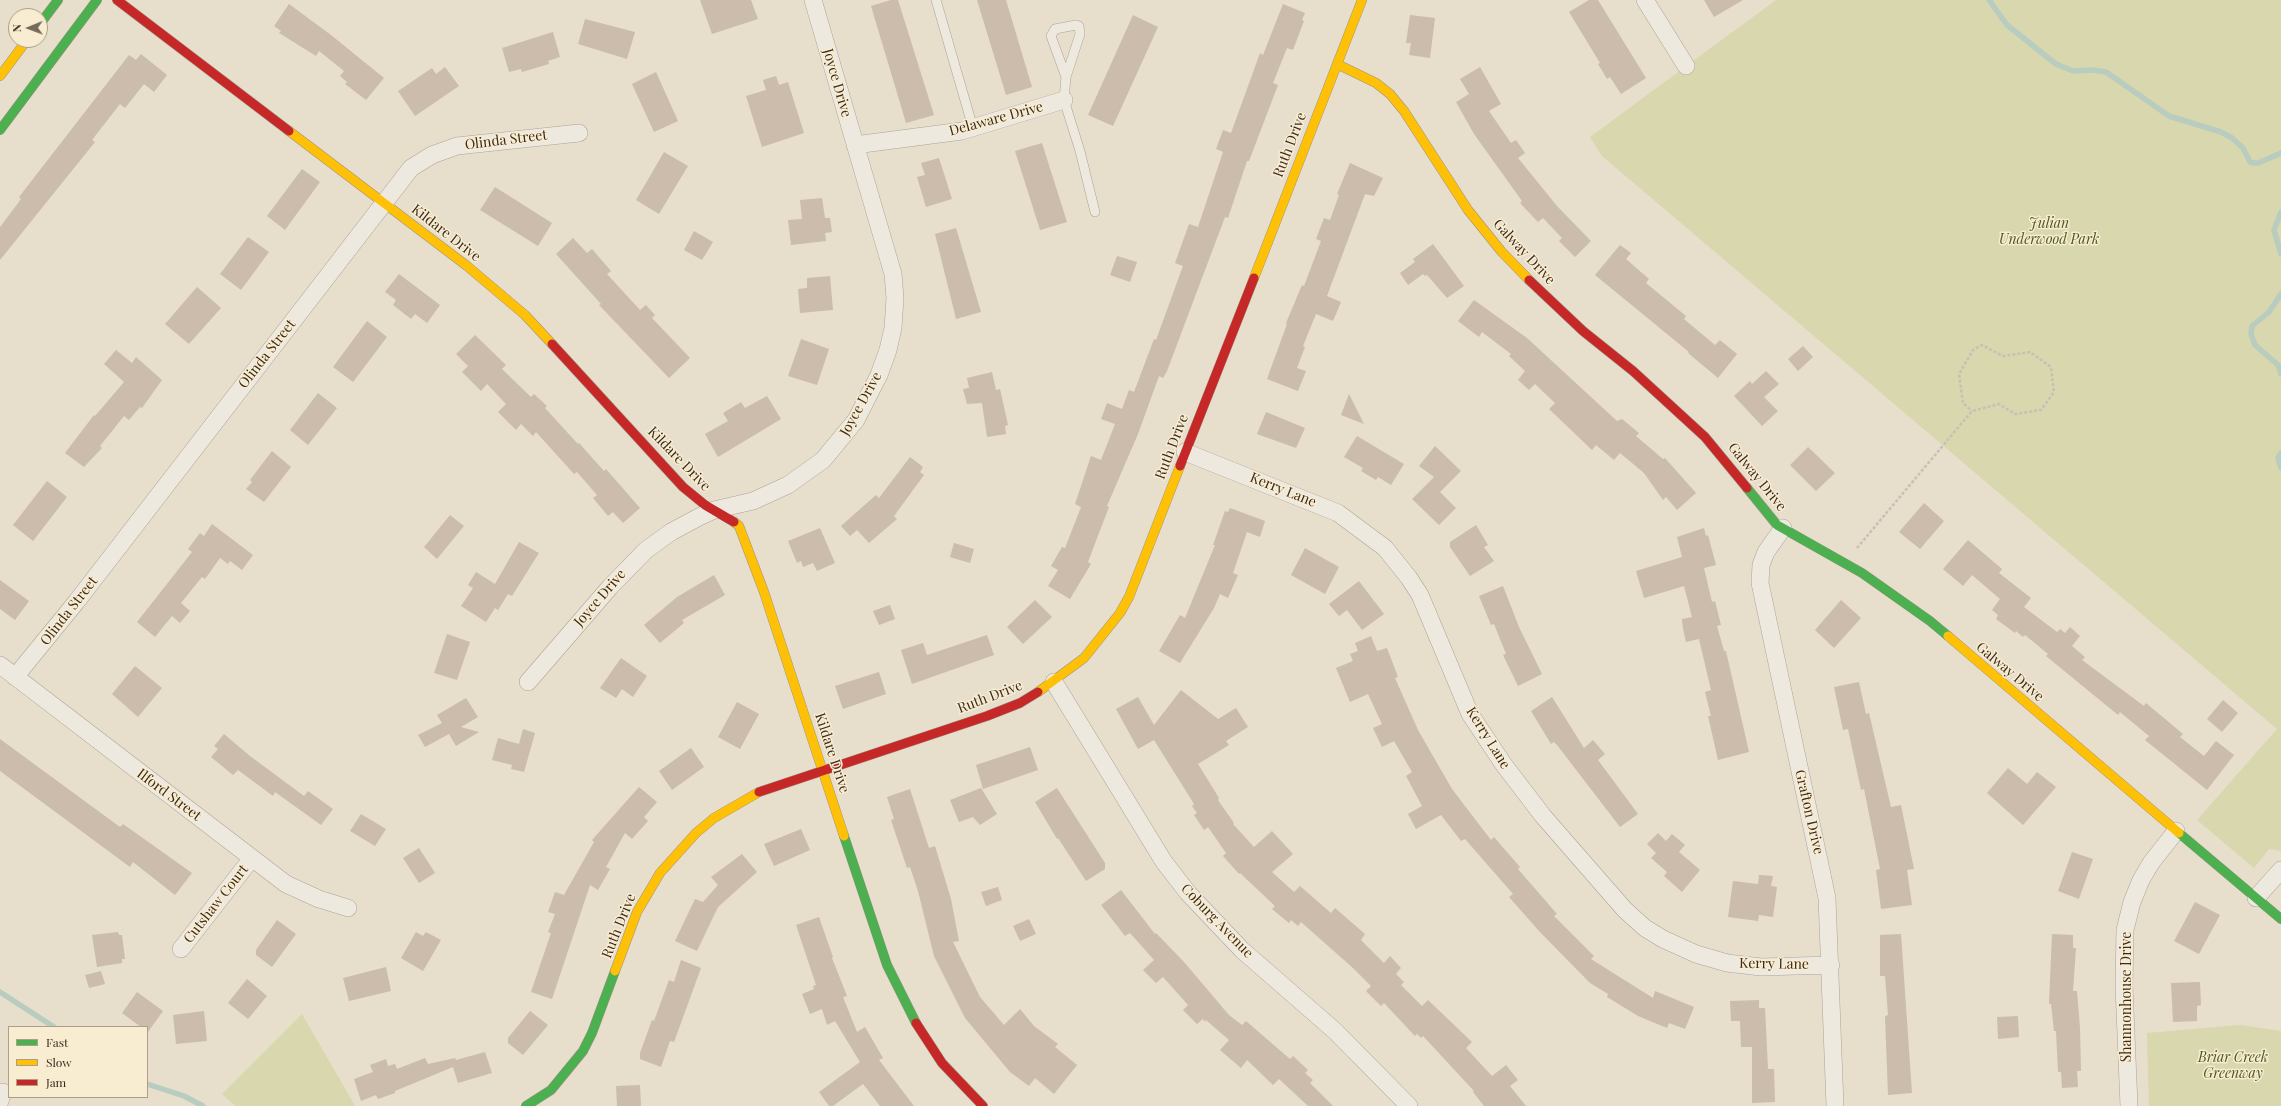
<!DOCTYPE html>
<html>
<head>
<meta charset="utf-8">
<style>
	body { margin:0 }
	#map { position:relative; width:2281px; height:1106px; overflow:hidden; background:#e7decc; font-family:"Playfair Display",serif }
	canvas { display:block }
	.legend { position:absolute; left:8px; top:1026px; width:140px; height:72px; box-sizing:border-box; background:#f8ecd1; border:1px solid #ac9e89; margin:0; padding:5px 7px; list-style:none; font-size:12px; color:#3b2a1c }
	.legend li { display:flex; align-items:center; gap:8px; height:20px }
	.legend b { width:20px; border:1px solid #ac9e89 }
	.north { position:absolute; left:8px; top:8px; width:40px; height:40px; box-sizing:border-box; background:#f8ecd1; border:1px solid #ac9e89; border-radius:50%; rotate:269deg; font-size:11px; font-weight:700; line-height:16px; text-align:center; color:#3b2a1c }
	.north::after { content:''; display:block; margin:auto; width:14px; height:18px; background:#77695a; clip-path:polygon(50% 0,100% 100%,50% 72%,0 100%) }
</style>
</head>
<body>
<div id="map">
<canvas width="2281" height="1106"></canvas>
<ul class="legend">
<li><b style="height:5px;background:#4caf50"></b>Fast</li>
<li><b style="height:5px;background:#ffc107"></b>Slow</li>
<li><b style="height:5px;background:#c62828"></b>Jam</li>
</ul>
<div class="north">N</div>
</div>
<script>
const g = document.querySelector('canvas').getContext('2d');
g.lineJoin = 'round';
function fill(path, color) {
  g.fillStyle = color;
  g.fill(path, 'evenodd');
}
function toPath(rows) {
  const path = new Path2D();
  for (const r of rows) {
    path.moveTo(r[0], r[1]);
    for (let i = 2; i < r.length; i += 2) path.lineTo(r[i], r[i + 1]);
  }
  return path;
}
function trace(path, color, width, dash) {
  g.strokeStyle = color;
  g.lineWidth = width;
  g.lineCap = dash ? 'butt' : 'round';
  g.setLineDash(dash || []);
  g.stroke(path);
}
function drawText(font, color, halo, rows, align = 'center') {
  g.font = font + ' "Playfair Display",serif';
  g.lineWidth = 3;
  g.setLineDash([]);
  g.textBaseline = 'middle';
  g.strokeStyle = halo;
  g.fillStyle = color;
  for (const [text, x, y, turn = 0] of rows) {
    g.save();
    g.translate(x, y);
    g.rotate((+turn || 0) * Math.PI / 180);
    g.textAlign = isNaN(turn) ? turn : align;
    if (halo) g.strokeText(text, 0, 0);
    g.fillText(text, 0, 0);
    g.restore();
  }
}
fill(toPath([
	[1776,0,2281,0,2281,851,2269,849,2254,868,2197,820,2277,729,1602,156,1590,137],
	[302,1014,355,1106,236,1106,222,1094],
	[2240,1025,2281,1031,2281,1106,2149,1106,2147,1033]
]), '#d8d7ad');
trace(toPath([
	[1989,0,2007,25,2056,64,2073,71,2092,70,2106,72,2169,116,2221,132,2232,138,2243,148,2250,162,2253,163,2258,163,2281,153],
	[2281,212,2274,230,2281,254],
	[2281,294,2269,312,2252,326,2251,334,2255,345,2278,365,2281,374],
	[2281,453,2278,458,2281,468],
	[0,992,54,1027],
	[147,1084,184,1096,203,1106]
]), '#b8ccbf', 5.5);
fill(toPath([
	[700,0,751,0,758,19,712,34],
	[891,0,898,0,934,115,906,123,871,6],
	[977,0,1006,0,1032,87,1006,95],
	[1589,0,1598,0,1646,78,1621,94,1610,77,1607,79,1598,64,1600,63,1569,12],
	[1704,0,1743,0,1714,17],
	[289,4,331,35,384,78,366,100,345,84,347,82,340,76,344,71,319,51,316,56,279,33,281,31,274,26],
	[1283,4,1305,13,1302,20,1304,21,1293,50,1287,48,1273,83,1278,85,1249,161,1247,161,1228,218,1225,217,1167,371,1163,378,1159,376,1138,434,1107,506,1109,507,1088,562,1091,564,1070,599,1048,586,1058,570,1051,566,1062,547,1065,548,1081,507,1075,504,1091,456,1101,460,1115,424,1101,419,1107,403,1122,409,1129,390,1134,392,1154,339,1156,340,1183,266,1175,263,1189,224,1198,227,1223,152,1216,149,1223,130,1231,133,1260,53,1263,55],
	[1133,15,1158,27,1113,126,1088,115],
	[1410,15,1435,18,1430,58,1409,55,1411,43,1406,43],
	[585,19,635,32,627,59,578,44],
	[553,32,560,57,548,61,549,64,522,72,521,69,509,72,502,48],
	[141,54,167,75,154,92,144,84,125,108,120,104,92,140,95,142,0,260,0,227,21,199,19,197,129,55,136,60],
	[445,67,459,86,415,116,398,91,432,68,436,74],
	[1480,67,1501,104,1489,111,1511,143,1516,140,1525,153,1518,158,1557,206,1591,241,1575,257,1559,241,1562,238,1543,218,1538,222,1520,203,1522,201,1474,134,1456,102,1469,94,1460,79],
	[656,72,678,121,654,132,632,84],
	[776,76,779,85,788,82,804,133,762,147,746,96,766,90,763,80],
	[1042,143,1067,222,1040,230,1015,151],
	[664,152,688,166,659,214,636,200],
	[939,158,952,199,926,207,917,177,925,175,921,163],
	[1350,163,1383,178,1374,196,1365,194,1327,296,1341,302,1333,321,1316,314,1303,346,1305,347,1297,368,1306,371,1298,391,1267,379,1287,324,1286,323,1302,285,1304,286,1321,241,1316,239,1324,218,1330,220,1339,195,1337,194],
	[302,169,320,182,285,230,267,216],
	[495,187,552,223,538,246,480,210],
	[822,198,825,218,830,218,832,232,825,233,826,241,791,245,788,220,802,219,800,200],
	[956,228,981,312,956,319,935,234],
	[694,231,713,242,702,260,684,250],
	[248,237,269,252,241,290,220,274],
	[573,238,587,253,592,249,611,271,607,274,640,310,646,305,655,315,652,318,690,358,669,378,599,305,601,304,556,254],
	[1433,244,1464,286,1447,298,1427,275,1425,276,1423,274,1408,285,1400,273,1415,262,1413,259],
	[1620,245,1631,253,1626,259,1649,279,1646,283,1686,316,1684,319,1715,345,1720,340,1737,354,1718,378,1688,353,1689,352,1595,275],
	[1117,256,1137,262,1130,282,1110,275],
	[399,274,440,305,427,323,415,314,411,319,393,305,396,300,385,292],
	[830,276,833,310,800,313,798,289,807,288,807,278],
	[197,287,221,308,189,344,165,324],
	[1474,300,1527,338,1617,421,1622,419,1639,433,1636,436,1663,459,1665,458,1696,493,1677,510,1666,497,1663,500,1644,473,1620,453,1614,460,1596,445,1592,450,1549,409,1555,403,1535,384,1529,390,1518,380,1525,371,1509,356,1511,354,1482,332,1479,337,1458,321],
	[367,321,387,337,353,382,333,367],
	[475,335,506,365,502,369,531,397,534,394,547,406,545,408,578,444,579,443,604,471,606,469,640,508,623,523,613,512,608,516,593,498,597,495,577,472,574,474,536,432,533,436,521,424,516,430,498,412,506,404,487,384,481,391,462,372,468,366,456,354],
	[801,339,829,349,817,385,788,376],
	[1803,346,1813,357,1798,371,1788,359],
	[116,350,132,363,136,357,162,380,142,408,140,407,129,420,124,416,100,446,102,448,84,467,65,453,94,415,95,416,124,382,104,364],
	[1766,371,1779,384,1764,397,1778,411,1762,426,1734,396,1750,381,1752,384],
	[992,372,996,390,1000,389,1008,425,1005,426,1006,434,987,437,982,403,967,404,963,389,969,388,967,378],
	[318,393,337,408,308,445,290,430],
	[1349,394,1364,424,1341,415],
	[767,396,781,419,718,457,705,434,728,421,723,413,741,402,745,408],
	[1266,412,1305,428,1296,448,1257,434],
	[1357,436,1404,464,1391,485,1378,477,1376,480,1361,471,1363,468,1344,457],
	[1435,446,1461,471,1440,492,1456,508,1439,525,1412,499,1434,477,1419,466],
	[1808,447,1835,473,1816,491,1790,465],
	[272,451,291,467,264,502,246,489,252,482,250,480],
	[910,457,923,467,920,472,924,475,894,516,897,519,869,543,857,530,850,536,841,526,876,495,879,498],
	[47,481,67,497,33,541,13,525],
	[1924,503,1944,521,1920,549,1899,532],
	[1230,508,1265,521,1260,537,1247,532,1233,573,1238,575,1228,598,1220,594,1214,608,1180,663,1159,651,1180,615,1185,618,1215,545,1213,545,1225,511,1228,512],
	[450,515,464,526,437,559,424,547],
	[212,524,253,555,242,570,230,561,228,564,220,558,205,579,202,577,181,603,190,611,180,623,172,616,155,637,137,622,192,552,188,549,200,533,204,536],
	[1476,525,1488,545,1484,547,1494,561,1470,576,1450,547,1450,542],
	[820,528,835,563,817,571,813,563,803,567,801,561,797,563,788,541],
	[1704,528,1706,536,1708,535,1716,565,1704,568,1712,602,1715,601,1721,625,1717,626,1724,651,1726,651,1749,752,1718,760,1708,716,1711,716,1705,692,1711,690,1699,639,1686,642,1683,629,1682,619,1692,617,1684,586,1644,598,1636,571,1682,557,1677,537],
	[1968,540,2002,569,1999,573,2031,598,2024,607,2057,632,2060,629,2065,633,2070,627,2080,636,2072,646,2085,657,2082,660,2144,706,2146,703,2183,734,2180,737,2204,756,2216,741,2234,755,2207,790,2145,740,2149,736,2120,712,2118,715,2046,656,2048,654,2025,635,2023,637,2016,631,2015,633,1996,619,1998,615,1992,610,2000,599,1972,575,1963,586,1943,569],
	[519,542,539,553,512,596,508,594,498,610,495,608,486,622,461,606,473,588,468,585,476,572,495,584],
	[954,543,974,549,970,563,950,557],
	[1305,548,1339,567,1325,594,1291,575],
	[714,575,725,595,682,620,684,623,660,643,644,625,677,597],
	[0,580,29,601,15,620,0,609],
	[1359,581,1384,614,1362,630,1347,610,1339,616,1329,604],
	[1503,586,1519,627,1542,674,1518,686,1503,655,1506,654,1494,624,1491,625,1479,596],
	[1035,600,1052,617,1023,644,1007,627],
	[1841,600,1861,618,1834,648,1815,630],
	[890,605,895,619,879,625,873,611],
	[447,634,470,642,457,680,434,673],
	[987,635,994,655,912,684,901,650,923,643,927,655],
	[1371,636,1377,651,1387,648,1398,677,1395,678,1418,730,1452,789,1491,840,1494,837,1520,867,1518,869,1557,914,1554,916,1594,956,1591,959,1653,998,1655,991,1694,1007,1685,1029,1669,1023,1667,1028,1638,1016,1607,997,1608,994,1590,983,1539,931,1509,897,1513,894,1465,839,1461,841,1441,815,1416,829,1408,814,1422,806,1406,776,1412,772,1394,741,1382,747,1373,728,1382,724,1368,694,1350,702,1336,668,1353,661,1350,654,1358,651,1355,643],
	[621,658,647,676,633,697,622,689,616,698,600,688],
	[135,666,162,688,138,717,112,694],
	[879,672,886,694,843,709,835,686],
	[1859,682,1866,714,1869,713,1891,807,1901,805,1914,869,1907,870,1912,905,1881,909,1876,870,1880,869,1864,789,1861,790,1848,729,1843,730,1834,687],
	[1181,690,1218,719,1236,708,1248,727,1226,741,1229,745,1198,764,1219,798,1218,800,1234,823,1233,824,1254,847,1272,831,1293,854,1272,872,1294,892,1300,886,1331,913,1335,908,1365,934,1361,940,1384,963,1390,956,1401,968,1396,974,1404,982,1401,985,1422,1006,1428,1000,1472,1042,1466,1048,1492,1076,1506,1065,1518,1080,1510,1086,1526,1106,1484,1106,1473,1092,1474,1091,1423,1036,1421,1038,1417,1034,1415,1036,1384,1003,1381,1006,1366,991,1371,986,1353,968,1301,922,1298,926,1291,920,1289,923,1272,909,1275,906,1240,873,1239,874,1223,856,1226,853,1208,827,1204,830,1194,815,1197,813,1192,806,1194,804,1154,740,1138,749,1116,709,1138,697,1154,725],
	[1552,697,1584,748,1593,740,1605,754,1598,760,1638,814,1620,827,1557,745,1554,742,1551,744,1531,711],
	[466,698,478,717,461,727,479,732,456,746,449,734,425,747,418,735,442,723,437,715],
	[2223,700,2238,713,2222,732,2207,719],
	[737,702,759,714,740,749,718,737],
	[523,729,535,733,524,772,511,769,512,765,492,760,498,738,519,744],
	[224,734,250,756,304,796,308,791,333,809,321,825,275,792,273,796,238,770,233,775,211,757,218,749,214,746],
	[0,739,120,827,123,824,192,873,175,895,133,862,130,867,0,771],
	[1030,747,1038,770,983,789,976,765],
	[691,748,704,767,672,790,659,771],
	[2008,768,2027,784,2037,772,2056,787,2023,825,1987,793],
	[639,787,657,802,644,817,648,821,632,839,625,833,606,867,610,869,598,890,590,885,552,999,531,992,551,933,548,932,555,914,548,912,555,892,564,895,594,842,592,840],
	[981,788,997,814,980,825,973,817,959,822,950,800],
	[1057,788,1105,863,1105,869,1086,881,1058,838,1057,839,1035,802],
	[910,789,929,848,935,846,951,899,959,941,953,942,980,997,1004,1025,1020,1009,1034,1026,1058,1044,1055,1047,1077,1065,1054,1094,1035,1078,1029,1086,1010,1072,965,1018,934,956,918,891,910,867,907,868,891,820,894,819,887,797],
	[361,814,386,829,375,846,350,831],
	[801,829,810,850,774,866,764,844],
	[1658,833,1666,841,1672,834,1685,845,1679,852,1700,870,1682,892,1664,876,1667,872,1651,858,1656,853,1647,844],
	[419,848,435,873,419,883,403,858],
	[2072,852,2093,859,2079,899,2058,891],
	[742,854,757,872,718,907,697,951,675,941,695,899,703,902,718,885,711,877],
	[1759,875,1773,876,1771,886,1777,887,1773,917,1759,915,1758,921,1728,917,1733,881,1758,884],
	[998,887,1002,900,986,906,981,892],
	[1121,890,1155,934,1156,933,1184,962,1229,1015,1242,1025,1246,1021,1290,1059,1293,1056,1308,1070,1305,1073,1313,1080,1310,1083,1333,1106,1308,1106,1279,1079,1273,1085,1247,1060,1241,1068,1220,1050,1229,1040,1206,1020,1205,1022,1203,1019,1197,1024,1183,1010,1188,1005,1163,977,1156,983,1143,970,1154,960,1130,933,1125,936,1101,905],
	[2195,902,2220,915,2199,954,2174,941],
	[819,917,833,957,832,958,847,996,843,997,857,1032,865,1027,883,1058,879,1060,914,1106,880,1106,863,1084,833,1106,829,1106,819,1092,860,1062,835,1021,827,1025,822,1009,810,1014,802,994,814,989,813,986,816,985,796,925],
	[1029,919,1036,934,1020,941,1013,926],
	[277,920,296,934,272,967,256,955,256,950],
	[118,932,119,935,122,935,125,959,122,959,122,963,97,967,92,935],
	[416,932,423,936,426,932,441,940,423,971,401,958],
	[1901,934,1912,1093,1888,1095,1885,1016,1888,1015,1885,976,1880,976,1880,935],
	[2052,934,2073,935,2073,948,2076,948,2073,991,2077,991,2080,1028,2081,1071,2077,1071,2078,1087,2062,1088,2061,1072,2058,1072,2056,1031,2054,1031,2051,1004,2049,1004],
	[681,960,701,968,674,1042,670,1041,661,1067,640,1059,640,1053,652,1020,654,1021,669,980,674,982],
	[386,967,391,991,349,1001,343,978],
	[101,971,105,984,89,988,85,975],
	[247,979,267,996,248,1019,228,1003],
	[2200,982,2201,1005,2197,1006,2197,1021,2173,1022,2171,983],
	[137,992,163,1011,148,1032,147,1027,141,1027,122,1013],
	[1759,1000,1759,1008,1765,1008,1768,1069,1774,1069,1775,1102,1752,1103,1752,1047,1741,1047,1740,1021,1731,1021,1730,1001],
	[204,1011,207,1041,176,1044,173,1015],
	[530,1011,548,1025,523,1055,508,1043,508,1038],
	[2018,1016,2019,1037,1998,1039,1997,1017],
	[485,1052,492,1073,458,1083,453,1067,395,1091,395,1093,378,1099,376,1095,361,1101,354,1079,373,1072,370,1065,386,1059,388,1066,395,1064,397,1069,425,1058,428,1064,455,1058,456,1060],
	[640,1085,641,1106,617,1106,616,1086]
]), '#cbbcac');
const lane = toPath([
	[936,0,973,128],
	[1066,77,1080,34,1079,26,1076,25,1055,29,1051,36,1066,77,1064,100,1080,151,1095,212]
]);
const street = toPath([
	[1645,0,1686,66],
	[855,145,962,131,1064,100],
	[1185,452,1338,513,1385,548,1409,578,1420,595,1470,714,1504,765,1543,816,1625,910,1645,928,1663,939,1696,954,1727,963,1761,967,1831,965],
	[1783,528,1766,552,1761,565,1760,583,1827,898,1835,1106],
	[0,665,286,884,319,899,348,908],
	[15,677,77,601,411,168,432,155,457,146,579,133],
	[528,682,610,587,646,550,671,532,699,517,714,510,753,501,788,485,823,460,856,420,879,375,888,350,893,328,895,298,893,274,813,0],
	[1054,682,1164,862,1188,893,1242,950,1335,1031,1409,1106],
	[2256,898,2281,870],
	[181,949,252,858],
	[0,1101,3,1092],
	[2129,1106,2124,986,2125,930,2132,902,2141,880,2151,863,2176,831]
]);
const fast = toPath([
	[40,24,58,0],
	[0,130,97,0],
	[1747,488,1777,525,1862,573,1930,621,1948,636],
	[2179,833,2281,919],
	[844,836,887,965,916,1023],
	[526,1106,551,1090,583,1051,592,1033,615,971]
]);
const slow = toPath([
	[1337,64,1376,83,1390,94,1404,111,1468,210,1501,251,1529,280],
	[0,76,27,40],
	[289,131,467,266,525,315,552,344],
	[1254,278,1362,0],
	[734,522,739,526,764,592,844,836],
	[1948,636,2179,833],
	[1038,692,1084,658,1120,613,1129,597,1180,466],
	[615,971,637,912,660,873,696,833,714,818,759,792]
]);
const jam = toPath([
	[117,0,289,131],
	[1529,280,1583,331,1633,371,1705,437,1747,488],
	[552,344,683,487,705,505,734,522],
	[1180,466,1254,278],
	[759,792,987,716,1020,703,1038,692],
	[916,1023,942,1063,983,1106]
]);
trace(lane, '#aca396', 10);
trace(street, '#aca396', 18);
trace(fast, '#9c9285', 10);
trace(slow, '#9c9285', 10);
trace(jam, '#9c9285', 10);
trace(toPath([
	[1857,548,1972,411,1999,404,2015,414,2041,410,2054,392,2051,367,2030,352,2003,356,1982,345,1973,350,1959,374,1963,403,1972,411]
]), '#c7c0b6', 2.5, [3, 2]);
trace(lane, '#eee9df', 9);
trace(street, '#eee9df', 17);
trace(fast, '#4caf50', 9);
trace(slow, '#ffc107', 9);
trace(jam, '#c62828', 9);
drawText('14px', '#3b2a1c', '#f8ecd1', [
	["Joyce Drive",837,83,74],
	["Delaware Drive",996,119,-15],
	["Olinda Street",506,140,-7],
	["Ruth Drive",1290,145,-69],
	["Kildare Drive",446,233,38],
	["Galway Drive",1524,252,47],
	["Olinda Street",267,354,-52],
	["Joyce Drive",861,404,-61],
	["Ruth Drive",1172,447,-69],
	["Kildare Drive",679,459,46],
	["Galway Drive",1757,477,51],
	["Kerry Lane",1283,490,22],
	["Joyce Drive",600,598,-49],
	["Olinda Street",69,611,-52],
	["Galway Drive",2010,672,40],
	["Ruth Drive",990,697,-21],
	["Kerry Lane",1488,738,58],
	["Kildare Drive",832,753,72],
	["Ilford Street",169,795,37],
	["Grafton Drive",1809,812,77],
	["Cutshaw Court",216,904,-52],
	["Coburg Avenue",1217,921,46],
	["Ruth Drive",619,926,-68],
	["Kerry Lane",1774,964,1],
	["Shannonhouse Drive",2127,997,-90]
]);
drawText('italic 14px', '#4d5921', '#f8ecd1', [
	["Julian",2049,224],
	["Underwood Park",2049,240],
	["Briar Creek",2233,1058],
	["Greenway",2233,1074]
]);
</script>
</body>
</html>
